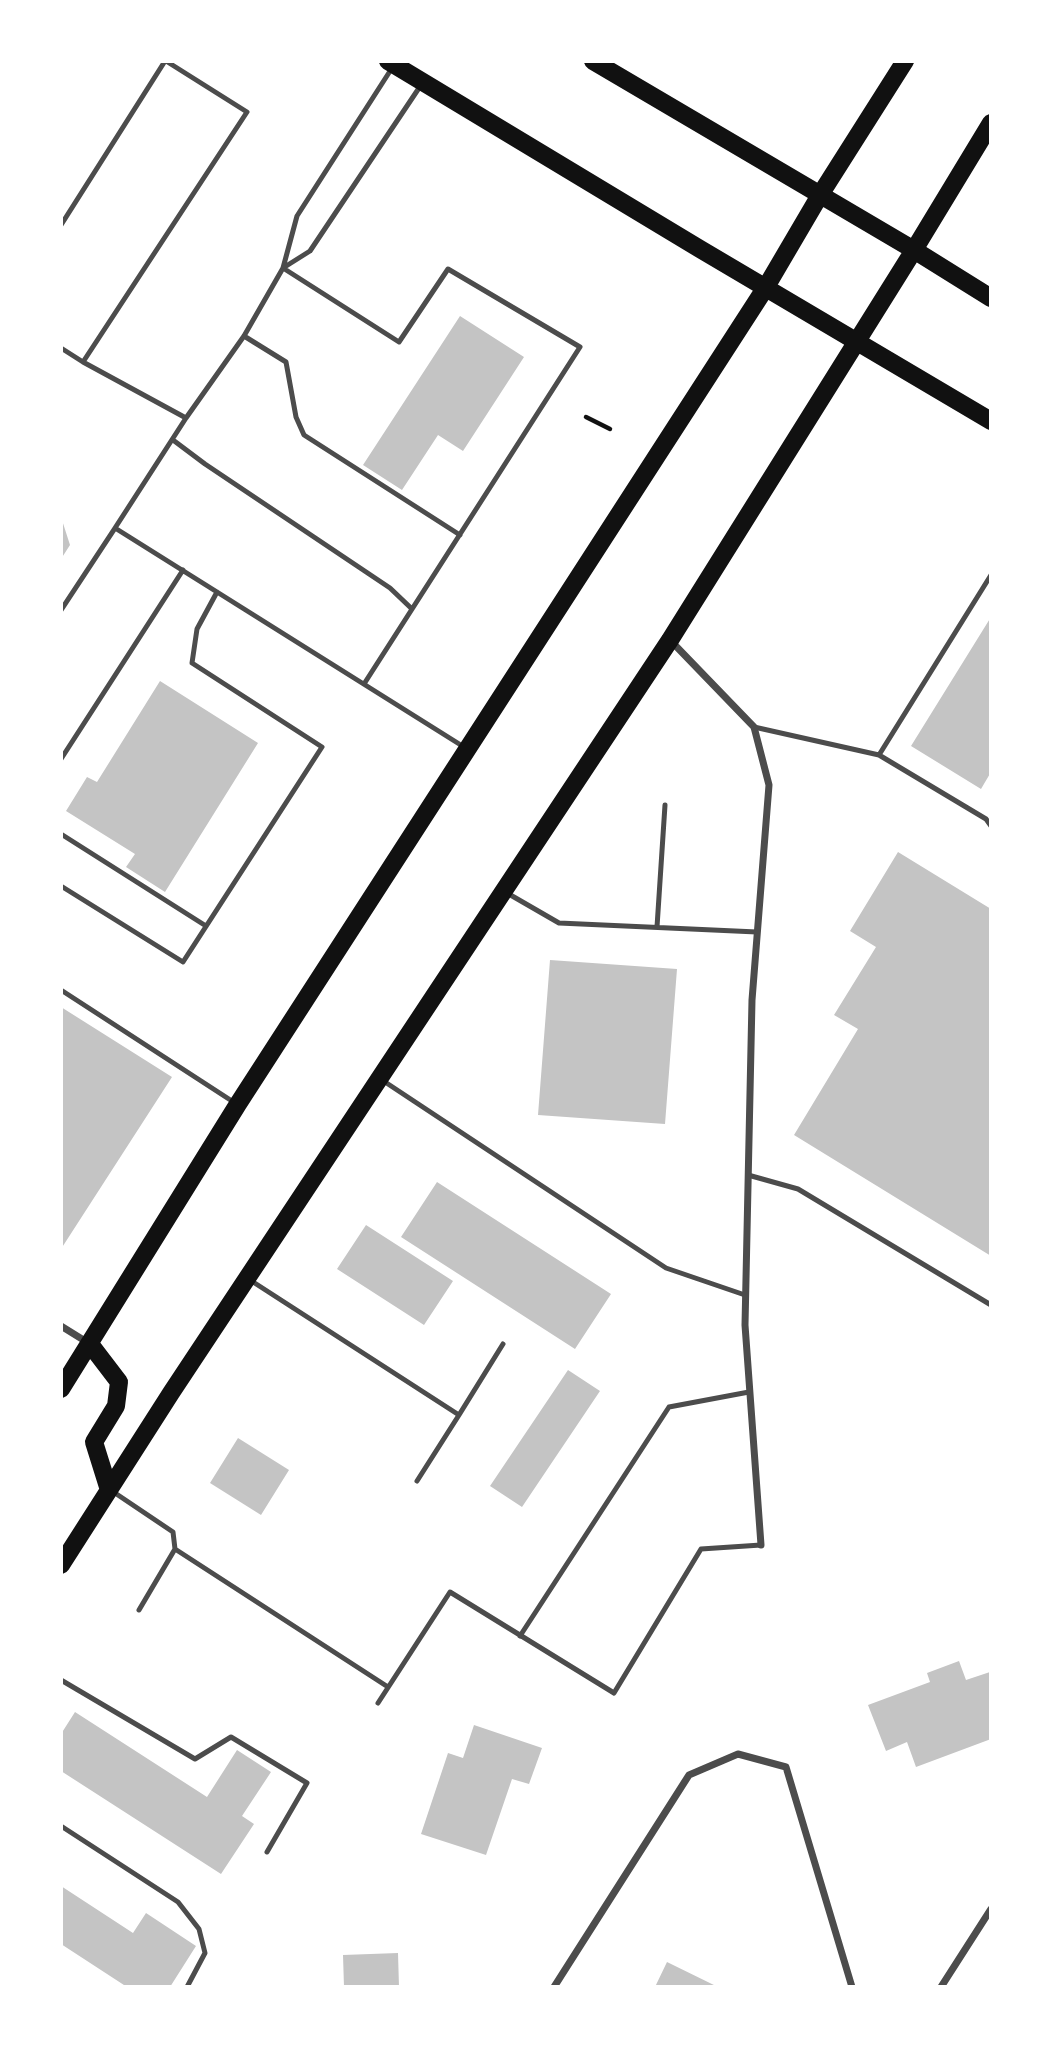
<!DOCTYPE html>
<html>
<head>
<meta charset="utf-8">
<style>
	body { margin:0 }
	#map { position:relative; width:1052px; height:2048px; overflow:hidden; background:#fff; font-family:"Varela Round",sans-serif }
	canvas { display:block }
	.frame { position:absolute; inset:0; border:63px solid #fff; pointer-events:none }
</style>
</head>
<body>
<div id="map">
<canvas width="1052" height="2048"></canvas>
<div class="frame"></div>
</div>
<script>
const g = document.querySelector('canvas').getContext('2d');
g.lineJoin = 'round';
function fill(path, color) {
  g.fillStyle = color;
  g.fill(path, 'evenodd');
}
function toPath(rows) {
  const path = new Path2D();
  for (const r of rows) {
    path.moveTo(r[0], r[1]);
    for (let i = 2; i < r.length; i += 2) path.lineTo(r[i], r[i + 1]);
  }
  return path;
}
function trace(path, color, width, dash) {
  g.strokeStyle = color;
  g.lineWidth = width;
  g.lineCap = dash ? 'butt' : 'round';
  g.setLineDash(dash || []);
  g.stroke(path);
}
fill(toPath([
	[460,316,524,357,463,451,438,435,402,490,363,465],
	[61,517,70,545,61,559],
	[991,617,991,772,981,789,911,746],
	[160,681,258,743,165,892,126,867,135,854,66,811,87,777,97,782],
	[898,852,991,909,991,1256,794,1135,858,1029,834,1015,876,947,850,931],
	[550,960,677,969,665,1124,538,1115],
	[61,1007,172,1077,61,1249],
	[437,1182,611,1294,575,1349,401,1237],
	[366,1225,453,1281,424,1325,337,1269],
	[568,1370,600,1391,522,1507,490,1486],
	[238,1438,289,1470,261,1515,210,1483],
	[959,1661,966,1680,990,1672,991,1739,916,1767,907,1742,886,1751,868,1705,930,1682,927,1673],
	[75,1712,207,1797,237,1750,271,1772,242,1816,254,1824,221,1874,61,1771,61,1734],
	[474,1725,542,1748,529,1784,512,1779,486,1855,421,1834,448,1753,463,1758],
	[61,1886,133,1933,146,1913,196,1946,170,1987,127,1987,61,1944],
	[398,1953,399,1987,344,1987,343,1955],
	[667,1962,718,1987,655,1987]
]), '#c4c4c4');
trace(toPath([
	[586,417,610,429]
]), '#111', 4.5);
trace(toPath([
	[166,61,247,112,83,362,186,418],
	[392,68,297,216,283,268,244,336,186,418,115,528,464,747],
	[61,225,165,61],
	[283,268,399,342,448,269,580,347,364,684],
	[283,268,310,251,421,85],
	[244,336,286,362,296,417,304,435,460,535],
	[61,348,83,362],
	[173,440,205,464,390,588,412,609],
	[61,610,115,528],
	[754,727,879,755,991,575],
	[879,755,986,819,991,826],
	[61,759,183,570],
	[61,834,206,926],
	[61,886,183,962,322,747,192,663,197,629,217,592],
	[507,893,559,923,757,932],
	[657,927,665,805],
	[61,990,235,1103],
	[382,1080,666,1268,745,1295],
	[748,1175,798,1189,991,1305],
	[250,1280,459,1415,503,1344],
	[417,1481,459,1415],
	[112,1491,173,1532,175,1549,139,1610],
	[175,1549,388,1687],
	[520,1636,669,1407,749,1392],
	[61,1680,195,1759,231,1737,307,1783,267,1852],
	[378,1703,450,1592,614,1693,701,1549,761,1545],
	[61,1826,178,1902,199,1929,205,1953,187,1987]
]), '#4c4c4c', 5);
trace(toPath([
	[671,641,754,727,769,785,752,1000,745,1325,761,1545],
	[61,1326,90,1344],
	[554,1987,689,1775,738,1754,786,1767,852,1987],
	[941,1987,991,1909]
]), '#4c4c4c', 7);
trace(toPath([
	[388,61,700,249,991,421],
	[593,61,914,250,991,298],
	[90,1344,119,1382,116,1406,94,1442,109,1490],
	[61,1389,238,1104,766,287,820,195,905,61],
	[61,1565,171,1393,670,640,914,250,991,123]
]), '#111', 18);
</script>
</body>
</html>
